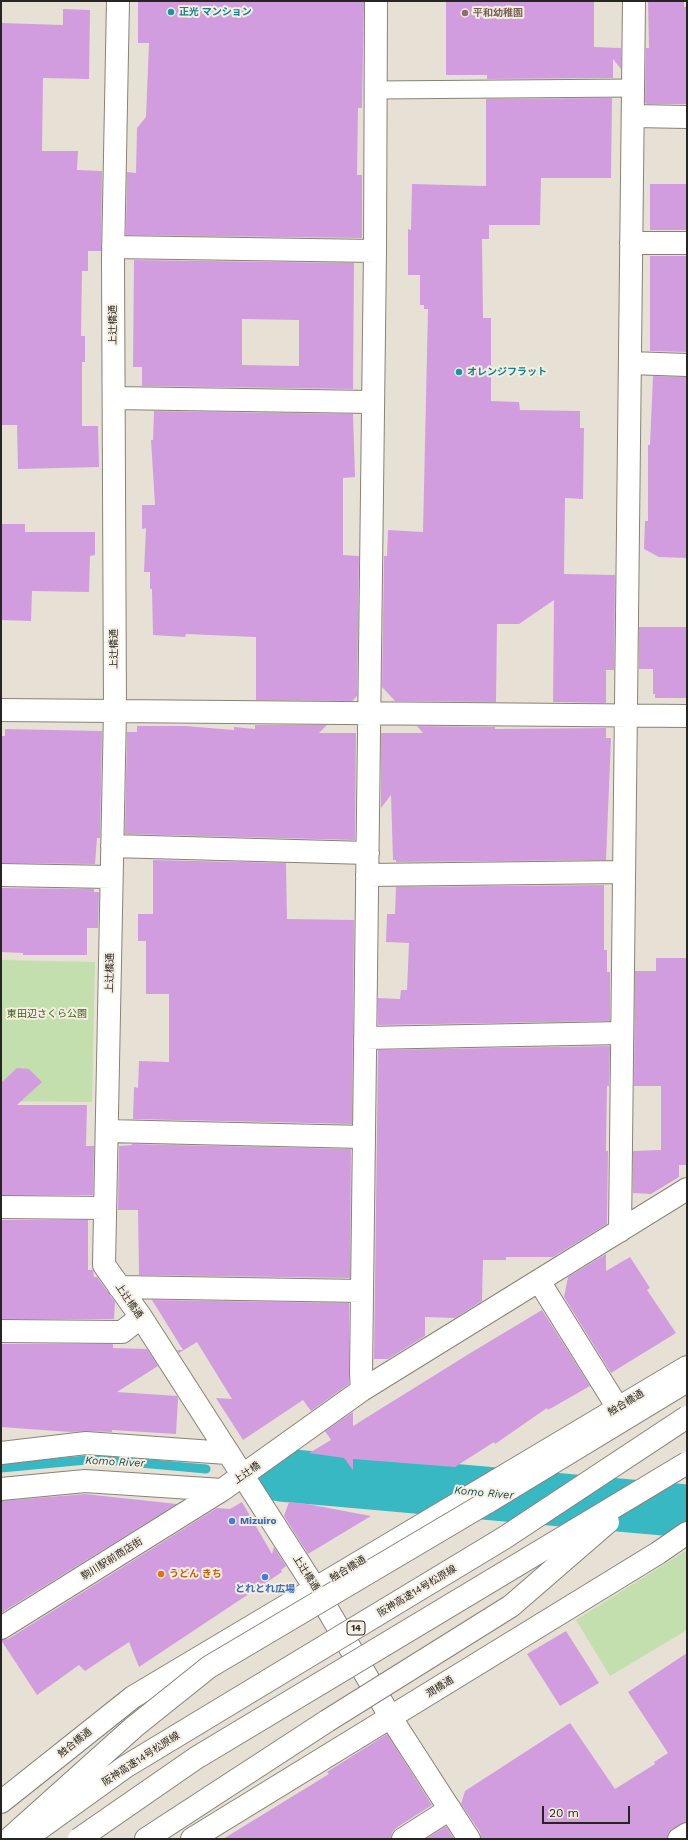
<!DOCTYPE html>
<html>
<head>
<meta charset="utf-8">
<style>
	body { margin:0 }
	#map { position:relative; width:688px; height:1840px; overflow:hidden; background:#e7e1d5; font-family:"Work Sans",sans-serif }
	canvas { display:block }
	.frame { position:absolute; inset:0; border:2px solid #272521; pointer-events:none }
	.scale { position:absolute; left:542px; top:1806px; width:88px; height:18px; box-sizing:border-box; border:2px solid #272521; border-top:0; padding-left:5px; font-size:12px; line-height:14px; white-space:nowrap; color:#272521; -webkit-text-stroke:3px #f5eee2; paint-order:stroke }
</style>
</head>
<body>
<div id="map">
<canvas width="688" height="1840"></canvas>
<div class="frame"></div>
<div class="scale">20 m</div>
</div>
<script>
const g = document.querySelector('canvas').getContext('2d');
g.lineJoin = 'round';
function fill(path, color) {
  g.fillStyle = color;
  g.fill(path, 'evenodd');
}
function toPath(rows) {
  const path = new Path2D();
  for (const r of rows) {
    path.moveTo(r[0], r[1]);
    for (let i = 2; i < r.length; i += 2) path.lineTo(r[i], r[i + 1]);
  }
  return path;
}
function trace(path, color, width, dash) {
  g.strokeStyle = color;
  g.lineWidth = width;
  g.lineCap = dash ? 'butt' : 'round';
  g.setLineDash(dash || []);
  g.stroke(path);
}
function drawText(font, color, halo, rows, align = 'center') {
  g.font = font + ' "Work Sans","Noto Sans JP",sans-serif';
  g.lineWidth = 4;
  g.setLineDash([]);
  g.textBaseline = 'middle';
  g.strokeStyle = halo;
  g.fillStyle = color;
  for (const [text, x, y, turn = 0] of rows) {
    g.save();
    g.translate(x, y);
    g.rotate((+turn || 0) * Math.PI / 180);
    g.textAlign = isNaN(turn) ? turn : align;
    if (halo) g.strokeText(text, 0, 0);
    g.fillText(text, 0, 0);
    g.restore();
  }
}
fill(toPath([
	[1,960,95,962,92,1102,1,1101],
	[687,1550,687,1630,610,1676,576,1620]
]), '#c3dfae');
trace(toPath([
	[1,1468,97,1459,206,1469]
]), '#37b8c3', 9);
trace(toPath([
	[281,1475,687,1511]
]), '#37b8c3', 53);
fill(toPath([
	[138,1,364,1,362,108,358,108,357,175,362,175,362,238,126,235,127,172,136,173,137,128,146,117,149,43,138,43],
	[446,1,594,1,594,47,621,48,621,69,613,59,613,78,487,79,487,75,446,75],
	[648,1,684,1,684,7,687,7,687,104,646,104,645,102,646,48,649,48],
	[63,9,90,10,89,79,43,78,42,151,78,151,77,170,102,171,101,251,88,251,88,271,82,271,81,336,85,336,85,362,82,362,82,426,98,426,99,467,18,469,17,425,1,425,1,23,63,25],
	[612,98,611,178,541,178,540,225,489,225,489,239,482,239,483,318,491,318,491,401,519,402,520,410,580,411,580,428,584,428,583,499,565,498,564,574,615,575,614,670,606,670,606,703,553,702,554,600,519,624,497,624,496,702,395,701,382,687,384,556,387,556,388,530,423,532,428,309,424,309,424,305,420,305,420,275,408,275,408,229,411,230,412,184,486,186,486,99],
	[650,184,687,184,687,230,650,230],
	[650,256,687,256,687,352,650,351],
	[134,260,354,263,353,389,142,386,142,367,133,367],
	[242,319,299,320,299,366,242,365],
	[653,376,687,377,687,558,659,557,644,549,645,521,648,521,648,445,650,445],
	[154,411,353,414,355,477,343,478,343,555,359,556,357,696,352,701,256,700,256,637,186,634,185,637,153,635,152,589,150,589,150,572,144,572,146,528,142,529,142,505,155,505,151,440,153,440],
	[1,524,25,524,25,532,95,532,95,555,90,556,89,592,32,591,31,621,1,620],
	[639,627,687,627,687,698,655,698,655,694,653,694,653,669,639,669],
	[255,725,327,725,319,733,356,733,355,840,125,834,127,732,137,732,137,726,185,726,234,730,234,727,255,729],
	[417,726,495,727,495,729,606,728,606,738,611,738,606,860,396,862,396,860,393,860,391,795,381,808,381,733,423,733],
	[5,729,102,731,100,838,97,838,95,864,1,863,1,736,5,736],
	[153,860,286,863,287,919,354,920,352,1124,133,1119,134,1087,138,1088,139,1061,169,1062,169,994,146,994,146,941,138,941,138,914,153,914],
	[604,885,604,950,607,950,607,972,610,972,610,1021,378,1025,378,998,400,999,401,990,407,990,409,943,386,942,387,914,395,914,396,887],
	[1,888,94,889,94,892,99,892,98,928,87,928,87,955,23,955,23,953,1,952],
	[656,958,687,958,687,1165,679,1165,679,1177,651,1194,633,1193,633,1151,661,1150,661,1086,634,1086,635,971,656,971],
	[610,1046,609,1086,607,1086,606,1151,608,1151,607,1224,553,1257,506,1257,506,1260,483,1260,482,1301,455,1318,425,1317,425,1336,388,1359,374,1359,378,1050],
	[17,1068,29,1069,42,1082,17,1105,87,1105,86,1146,94,1146,93,1195,1,1195,1,1083],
	[132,1144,351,1149,350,1278,139,1275,138,1210,118,1210,119,1146,132,1145],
	[1,1220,88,1220,88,1270,93,1270,94,1277,97,1277,115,1302,114,1319,1,1319],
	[606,1254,606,1271,630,1257,650,1288,647,1290,676,1333,611,1373,564,1297,568,1277],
	[152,1300,349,1303,349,1384,311,1411,303,1400,243,1440,216,1398,232,1399,197,1342,179,1353,177,1350,183,1350],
	[542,1310,590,1386,548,1410,547,1408,495,1444,494,1442,455,1467,353,1459,353,1470,344,1458,309,1453,331,1440,325,1431,353,1412,353,1426,472,1352],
	[1,1344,113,1344,113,1348,147,1349,158,1366,117,1392,177,1396,178,1399,176,1434,112,1430,112,1432,87,1431,71,1432,1,1427],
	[85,1494,177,1504,1,1613,1,1501],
	[242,1502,272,1554,274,1547,286,1566,281,1570,282,1572,139,1667,129,1642,85,1671,79,1665,37,1695,1,1640,8,1639,217,1508,230,1509],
	[289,1502,307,1504,371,1516,308,1554,284,1516],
	[566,1631,599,1683,560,1706,527,1654],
	[687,1653,687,1822,672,1829,668,1833,667,1839,481,1839,480,1832,461,1804,465,1791,570,1723,615,1789,655,1764,654,1762,668,1753,628,1692],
	[387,1734,432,1805,396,1828,392,1833,391,1839,223,1839,329,1774,327,1772],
	[446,1826,454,1839,426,1839]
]), '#d29ddf');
const service = toPath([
	[375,90,634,88]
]);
const minor = toPath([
	[118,1,113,259,115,710,104,1265,141,1317,315,1588,391,1718,469,1839],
	[634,116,687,117],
	[631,243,687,243],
	[113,247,375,251],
	[630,363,687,365],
	[114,398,372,402],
	[1,710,687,716],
	[112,846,368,853],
	[1,875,111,877],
	[367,875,623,872],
	[365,1038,622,1033],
	[107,1131,364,1137],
	[1,1207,105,1208],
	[620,1231,634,1],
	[539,1281,618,1408],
	[119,1287,362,1291],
	[1,1331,122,1332,141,1317],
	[362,1390,361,1373,375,251,376,1],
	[1,1453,86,1443,227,1453],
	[1,1489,85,1481,222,1490],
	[1,1628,222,1490,362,1390,687,1189],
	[1,1802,133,1697,687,1367],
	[192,1839,658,1553,687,1533],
	[403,1839,450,1809],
	[679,1839,687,1834]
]);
const motorway = toPath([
	[486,1503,687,1381],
	[146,1839,327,1721]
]);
trace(service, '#888277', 19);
trace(minor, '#888277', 24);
trace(motorway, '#888277', 24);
trace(service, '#fff', 17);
trace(minor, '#fff', 22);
trace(motorway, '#fff', 22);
const motorwayBridge = toPath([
	[327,1721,511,1606,608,1522],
	[9,1839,134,1727,209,1667,486,1503],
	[25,1839,125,1767,504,1538,687,1417],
	[79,1839,196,1758,687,1463]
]);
trace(motorwayBridge, '#888277', 24, []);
trace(motorwayBridge, '#fff', 22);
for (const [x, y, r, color] of [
	[171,12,4,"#0f9aa8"],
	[465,13,4,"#8d6e63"],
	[459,372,4,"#0f9aa8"],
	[232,1521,4,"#3f7fe0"],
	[161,1574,4,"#e8710a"],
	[265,1577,4,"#3f7fe0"]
]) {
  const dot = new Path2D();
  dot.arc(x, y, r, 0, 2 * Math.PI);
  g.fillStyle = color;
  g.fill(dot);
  trace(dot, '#f5eee2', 1.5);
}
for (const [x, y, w] of [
	[356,1628,18]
]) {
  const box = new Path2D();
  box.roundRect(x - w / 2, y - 7, w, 14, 3);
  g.fillStyle = '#f5eee2';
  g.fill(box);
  trace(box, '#272521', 1);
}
drawText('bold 9px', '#272521', null, [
	["14",356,1628]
]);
drawText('bold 10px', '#0d838f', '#f5eee2', [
	["正光 マンション",179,12],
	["オレンジフラット",467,372]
], 'left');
drawText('bold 10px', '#785e54', '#f5eee2', [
	["平和幼稚園",473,13]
], 'left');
drawText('10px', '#272521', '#f5eee2', [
	["上辻橋通",113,325,-90],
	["上辻橋通",114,649,-90],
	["上辻橋通",110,973,-89],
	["上辻橋通",129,1301,55],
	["触合橋通",626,1403,-31],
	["上辻橋",247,1473,-35],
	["駒川駅前商店街",112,1559,-32],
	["触合橋通",348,1569,-31],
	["上辻橋通",306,1573,57],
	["阪神高速14号松原線",417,1591,-31],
	["潤橋通",440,1687,-32],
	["触合橋通",75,1743,-39],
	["阪神高速14号松原線",141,1759,-33]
]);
drawText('10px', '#3d6014', '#f5eee2', [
	["東田辺さくら公園",47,1014]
]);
drawText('bold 10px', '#366cbe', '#f5eee2', [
	["Mizuiro",240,1521],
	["とれとれ広場",265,1589,"center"]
], 'left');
drawText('bold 10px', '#c56008', '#f5eee2', [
	["うどん きち",169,1574]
], 'left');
drawText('italic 11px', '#13494e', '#f5eee2', [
	["Komo River",115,1462,3],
	["Komo River",484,1493,5]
]);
</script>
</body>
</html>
